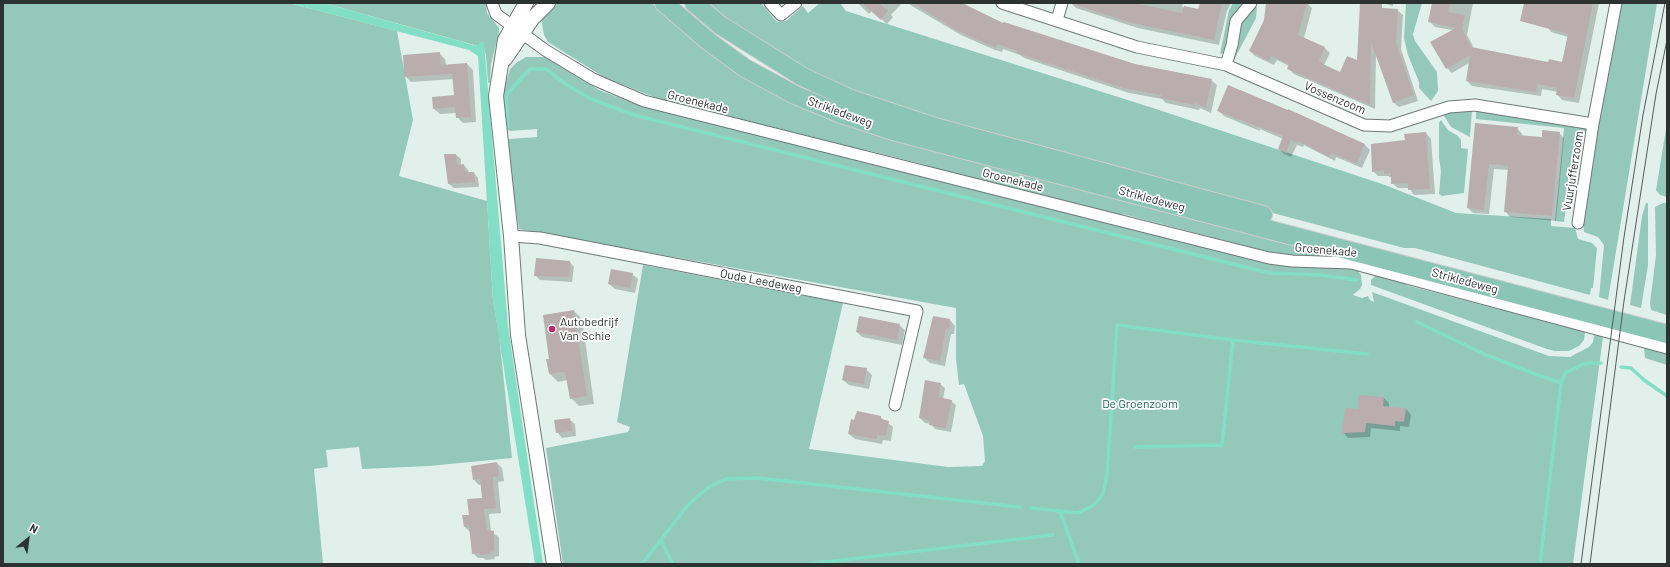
<!DOCTYPE html>
<html>
<head>
<meta charset="utf-8">
<style>
	body { margin:0 }
	#map { position:relative; width:1670px; height:567px; overflow:hidden; background:#e2f0eb; font-family:Barlow,sans-serif }
	canvas { display:block }
	.frame { position:absolute; inset:0; border:4px solid #2c3230; pointer-events:none }
	.north { position:absolute; left:8px; top:519px; width:40px; height:40px; -webkit-text-stroke:3px #fff; paint-order:stroke; rotate:29deg; font-size:11px; font-weight:700; line-height:16px; text-align:center; color:#2c3230 }
	.north::after { content:''; display:block; margin:auto; width:14px; height:18px; background:#2c3230; clip-path:polygon(50% 0,100% 100%,50% 72%,0 100%) }
</style>
</head>
<body>
<div id="map">
<canvas width="1670" height="567"></canvas>
<div class="frame"></div>
<div class="north">N</div>
</div>
<script>
const g = document.querySelector('canvas').getContext('2d');
g.lineJoin = 'round';
function fill(path, color) {
  g.fillStyle = color;
  g.fill(path, 'evenodd');
}
function toPath(rows) {
  const path = new Path2D();
  for (const r of rows) {
    path.moveTo(r[0], r[1]);
    for (let i = 2; i < r.length; i += 2) path.lineTo(r[i], r[i + 1]);
  }
  return path;
}
function trace(path, color, width, dash) {
  g.strokeStyle = color;
  g.lineWidth = width;
  g.lineCap = dash ? 'butt' : 'round';
  g.setLineDash(dash || []);
  g.stroke(path);
}
function drawText(font, color, halo, rows, align = 'center') {
  g.font = font + ' Barlow,sans-serif';
  g.lineWidth = 3.5;
  g.setLineDash([]);
  g.textBaseline = 'middle';
  g.strokeStyle = halo;
  g.fillStyle = color;
  for (const [text, x, y, turn = 0] of rows) {
    g.save();
    g.translate(x, y);
    g.rotate((+turn || 0) * Math.PI / 180);
    g.textAlign = isNaN(turn) ? turn : align;
    if (halo) g.strokeText(text, 0, 0);
    g.fillText(text, 0, 0);
    g.restore();
  }
}
fill(toPath([
	[3,3,289,3,397,31,413,120,399,176,487,201,493,300,499,335,512,458,429,466,362,469,359,447,326,450,328,467,314,469,323,564,3,564],
	[324,3,486,3,487,13,499,28,499,33,491,64,490,82,488,83,486,55,482,42,478,46],
	[554,3,652,3,702,46,827,117,868,133,885,138,944,148,1147,202,1188,218,1226,228,1258,230,1406,268,1269,252,1123,214,1122,216,926,167,926,165,866,150,864,152,656,100,654,97,611,80,610,81,548,42,544,35,541,18],
	[705,3,761,3,777,22,786,21,803,6,808,13,820,3,840,3,846,11,1153,108,1385,185,1456,213,1551,219,1551,226,1575,228,1578,239,1592,243,1597,248,1593,288,1591,288,1590,295,1415,248,1404,248,1093,165,1053,149,1012,138,977,135,867,97,830,81,760,44],
	[1233,3,1245,3,1231,18,1225,53,1220,54,1229,10],
	[1406,3,1422,3,1413,34,1415,41,1437,72,1438,91,1431,101,1419,88,1419,82,1408,55,1404,38],
	[1621,3,1657,3,1608,300,1599,297,1604,245,1598,237,1584,232,1583,223,1598,126],
	[1257,7,1256,18,1234,60,1232,58,1240,24,1252,8],
	[526,57,545,57,599,90,633,103,674,114,1264,261,1341,267,1358,271,1361,275,1362,285,1360,289,1353,295,1362,298,1368,296,1370,300,1374,302,1372,292,1549,356,1570,357,1589,347,1593,342,1594,335,1603,337,1573,564,563,564,546,448,628,432,630,427,617,422,643,265,843,303,809,449,948,467,982,466,985,461,983,436,964,384,959,385,956,359,956,308,519,229,505,142,509,139,537,137,537,129,510,131,504,128,502,96,510,69,516,63],
	[1472,110,1470,137,1451,127,1443,114,1450,111],
	[1476,110,1587,128,1586,133,1577,132,1564,222,1555,221,1564,128,1476,119],
	[1441,120,1448,130,1458,136,1461,140,1461,148,1468,149,1464,193,1442,196,1439,194,1441,171,1439,158,1439,123],
	[1667,123,1667,197,1660,195,1656,190],
	[1646,203,1648,203,1648,265,1641,308,1630,305,1642,216],
	[1663,203,1667,203,1667,315,1651,310,1650,303,1656,255,1655,207],
	[1376,275,1406,283,1406,285,1585,332,1584,340,1579,346,1569,351,1555,351,1547,349,1371,285,1371,280],
	[1644,348,1667,354,1667,365,1645,358]
]), '#94c9b9');
fill(toPath([
	[289,3,324,3,477,46,482,42,484,43,508,326,543,564,535,564,493,300,478,56,469,50]
]), '#82dfc5');
fill(toPath([
	[858,3,902,3,891,15,893,17,887,24,872,11,869,14],
	[907,3,961,3,1004,24,1135,65,1211,80,1217,85,1211,113,1200,108,1199,110,1166,103,1162,99,1129,93,1024,58,1020,55,1003,49,1002,52,995,50,961,35],
	[1071,3,1183,3,1182,7,1199,10,1201,3,1231,3,1227,11,1219,45,1138,28,1076,8],
	[1267,3,1307,3,1312,8,1304,38,1324,47,1330,53,1324,65,1340,73,1358,62,1361,10,1397,10,1403,15,1401,49,1418,101,1399,107,1393,102,1376,54,1375,109,1294,74,1288,68,1289,66,1277,60,1274,65,1255,56,1250,51,1265,20],
	[1382,3,1393,3,1393,6],
	[1433,3,1473,3,1467,35,1474,48,1549,63,1563,63,1568,37,1551,32,1530,3,1599,3,1579,103,1562,100,1557,94,1558,92,1542,89,1541,96,1472,86,1467,81,1469,63,1452,73,1447,68,1452,30,1435,27,1429,21],
	[439,53,445,59,446,65,467,64,473,70,476,122,463,123,457,117,456,113,440,114,434,109,455,96,454,79,411,82,405,76],
	[1218,110,1288,112,1289,110,1365,145,1370,150,1362,168,1336,157,1335,161,1304,145,1303,147,1297,145,1291,157,1284,154,1279,149,1283,139,1260,129,1260,131,1224,116],
	[1476,124,1517,128,1522,134,1522,136,1542,138,1559,133,1564,138,1556,221,1510,217,1505,211,1509,170,1494,169,1489,214,1473,213,1468,208],
	[1426,133,1431,139,1435,194,1414,195,1409,188,1398,188,1392,183,1392,178,1388,176,1378,176,1373,171,1406,141],
	[456,155,461,159,461,165,464,165,468,170,469,173,474,173,478,178,479,187,454,188,449,184],
	[570,262,574,267,572,282,540,280,535,275],
	[632,274,638,279,635,293,615,289,609,284],
	[574,311,582,319,594,404,579,406,571,398,567,380,558,382,550,374,550,360],
	[934,317,950,320,955,326,954,334,951,334,945,366,930,363,925,358],
	[899,325,905,330,902,345,862,337,857,332],
	[866,369,872,375,869,389,849,385,843,380],
	[940,384,945,388,943,399,951,401,956,405,951,432,935,429,931,424,925,423,920,418],
	[1384,398,1389,403,1389,408,1406,409,1411,415,1409,427,1400,426,1400,431,1371,428,1370,437,1348,438,1343,432,1359,411],
	[880,417,893,427,891,441,883,440,882,444,855,439,849,434],
	[569,419,575,424,576,436,562,438,557,432],
	[497,463,502,468,504,481,498,482,501,513,489,514,491,532,499,537,499,556,494,557,495,559,486,560,483,558,478,558,473,553,470,532,465,527,470,516,484,498,481,484,479,485,474,480]
]), '#0003');
trace(toPath([
	[508,126,506,95,530,69,546,69,567,85,591,99,634,115,1269,273,1320,275,1357,280],
	[1417,322,1484,354,1535,374,1561,383],
	[1621,367,1631,368,1644,380,1667,396],
	[1135,447,1222,445,1233,340,1367,354],
	[1031,508,1078,513,1094,505,1103,494,1107,475,1117,325,1233,340],
	[1060,511,1079,564],
	[661,540,673,564],
	[642,564,688,505,709,487,726,479,758,478,1020,507],
	[809,564,1053,535],
	[1540,564,1561,383,1565,373,1583,364,1589,363,1601,363]
]), '#82dfc5', 3.5);
fill(toPath([
	[862,3,879,3,888,11,881,20],
	[913,3,962,3,1003,23,1004,22,1135,64,1212,79,1206,108,1195,103,1194,105,1160,98,1161,95,1123,88,1017,53,1018,51,997,44,996,47,989,45,954,29],
	[1076,3,1133,3,1182,13,1184,6,1198,9,1200,3,1222,3,1214,40,1132,23,1076,5],
	[1266,3,1307,3,1298,35,1325,47,1319,61,1324,63,1323,64,1340,72,1347,56,1357,60,1360,3,1382,3,1382,8,1398,9,1396,43,1414,95,1393,103,1371,42,1370,105,1287,69,1289,64,1271,56,1269,61,1249,51,1264,20],
	[1432,3,1450,3,1448,12,1465,15,1462,29,1471,47,1548,62,1549,59,1562,62,1568,34,1520,21,1524,3,1593,3,1574,98,1556,95,1557,88,1537,84,1536,92,1466,81,1470,55,1446,69,1430,42,1456,28,1428,22],
	[440,52,441,65,467,63,471,117,456,118,455,107,433,109,432,97,454,95,452,74,404,77,403,55],
	[1228,85,1288,110,1288,109,1365,144,1357,164,1331,153,1329,157,1298,141,1297,143,1291,140,1286,153,1278,149,1283,136,1217,111],
	[1475,123,1518,127,1517,135,1542,137,1542,130,1560,132,1552,216,1504,212,1508,166,1489,164,1484,210,1467,208],
	[1426,132,1430,189,1408,190,1408,183,1391,184,1391,173,1384,174,1384,170,1372,172,1371,144,1405,140,1404,134],
	[444,154,456,154,457,165,464,164,465,172,474,172,475,182,448,184],
	[536,258,570,261,569,277,534,276],
	[611,269,633,273,630,288,608,284],
	[574,310,587,396,570,399,565,372,549,374,546,359,549,359,543,315],
	[859,316,900,324,897,340,856,332],
	[933,316,950,319,949,329,946,329,940,361,923,358],
	[845,365,867,368,864,384,842,380],
	[925,380,941,383,938,397,952,400,946,428,929,425,930,421,919,418],
	[1359,395,1384,397,1383,406,1406,408,1404,422,1395,421,1395,426,1366,423,1365,432,1342,433,1345,408,1358,409],
	[857,411,881,416,881,419,889,421,886,436,877,435,877,439,848,434,851,419,854,420],
	[570,418,572,431,556,433,554,420],
	[497,462,499,476,493,477,493,483,496,508,484,509,487,530,494,531,494,551,490,552,490,554,480,555,479,553,472,554,469,526,464,527,462,515,469,515,467,499,482,498,480,479,473,480,471,466]
]), '#baadb0');
const minor = toPath([
	[492,3,496,14,545,50,593,79,644,101,1269,258,1292,261,1351,263,1667,348],
	[770,3,781,15,796,3],
	[1002,3,1137,47,1226,65,1364,125,1390,126,1449,107,1475,105,1593,124],
	[1057,20,1062,3],
	[1226,65,1232,45,1236,21,1251,3],
	[1578,223,1593,124,1616,3],
	[511,236,540,238,917,311,895,405]
]);
const tertiary = toPath([
	[526,3,505,40,496,96,511,236,518,335,554,564],
	[505,59,532,19,548,3]
]);
const primary = toPath([
	[664,3,708,41,745,68,795,95,841,114,893,131,1667,334],
	[694,3,720,25,803,77,851,99,938,128,1263,215]
]);
trace(minor, '#6d7975', 13);
trace(tertiary, '#6d7975', 16);
trace(primary, '#cccecd', 20);
trace(minor, '#fff', 11);
trace(tertiary, '#fff', 14);
trace(primary, '#8bc5b6', 18);
trace(toPath([
	[1581,564,1624,237,1643,115,1665,3],
	[1590,564,1624,301,1656,94,1667,40]
]), '#535b58', 1);
for (const [x, y, r, color] of [
	[552,329,4,"#ba2d64"]
]) {
  const dot = new Path2D();
  dot.arc(x, y, r, 0, 2 * Math.PI);
  g.fillStyle = color;
  g.fill(dot);
  trace(dot, '#fff', 1.5);
}
drawText('12px', '#2c3230', '#fff', [
	["Vossenzoom",1335,98,23],
	["Groenekade",698,102,14],
	["Strikledeweg",840,112,20],
	["Vuurjufferzoom",1573,171,-81],
	["Groenekade",1013,180,14],
	["Strikledeweg",1152,199,15],
	["Groenekade",1326,250,5],
	["Oude Leedeweg",761,281,11],
	["Strikledeweg",1465,281,15]
]);
drawText('12px', '#2c3230', '#fff', [
	["Autobedrijf",560,322],
	["Van Schie",560,336]
], 'left');
drawText('12px', '#196352', '#fff', [
	["De Groenzoom",1140,404]
]);
</script>
</body>
</html>
